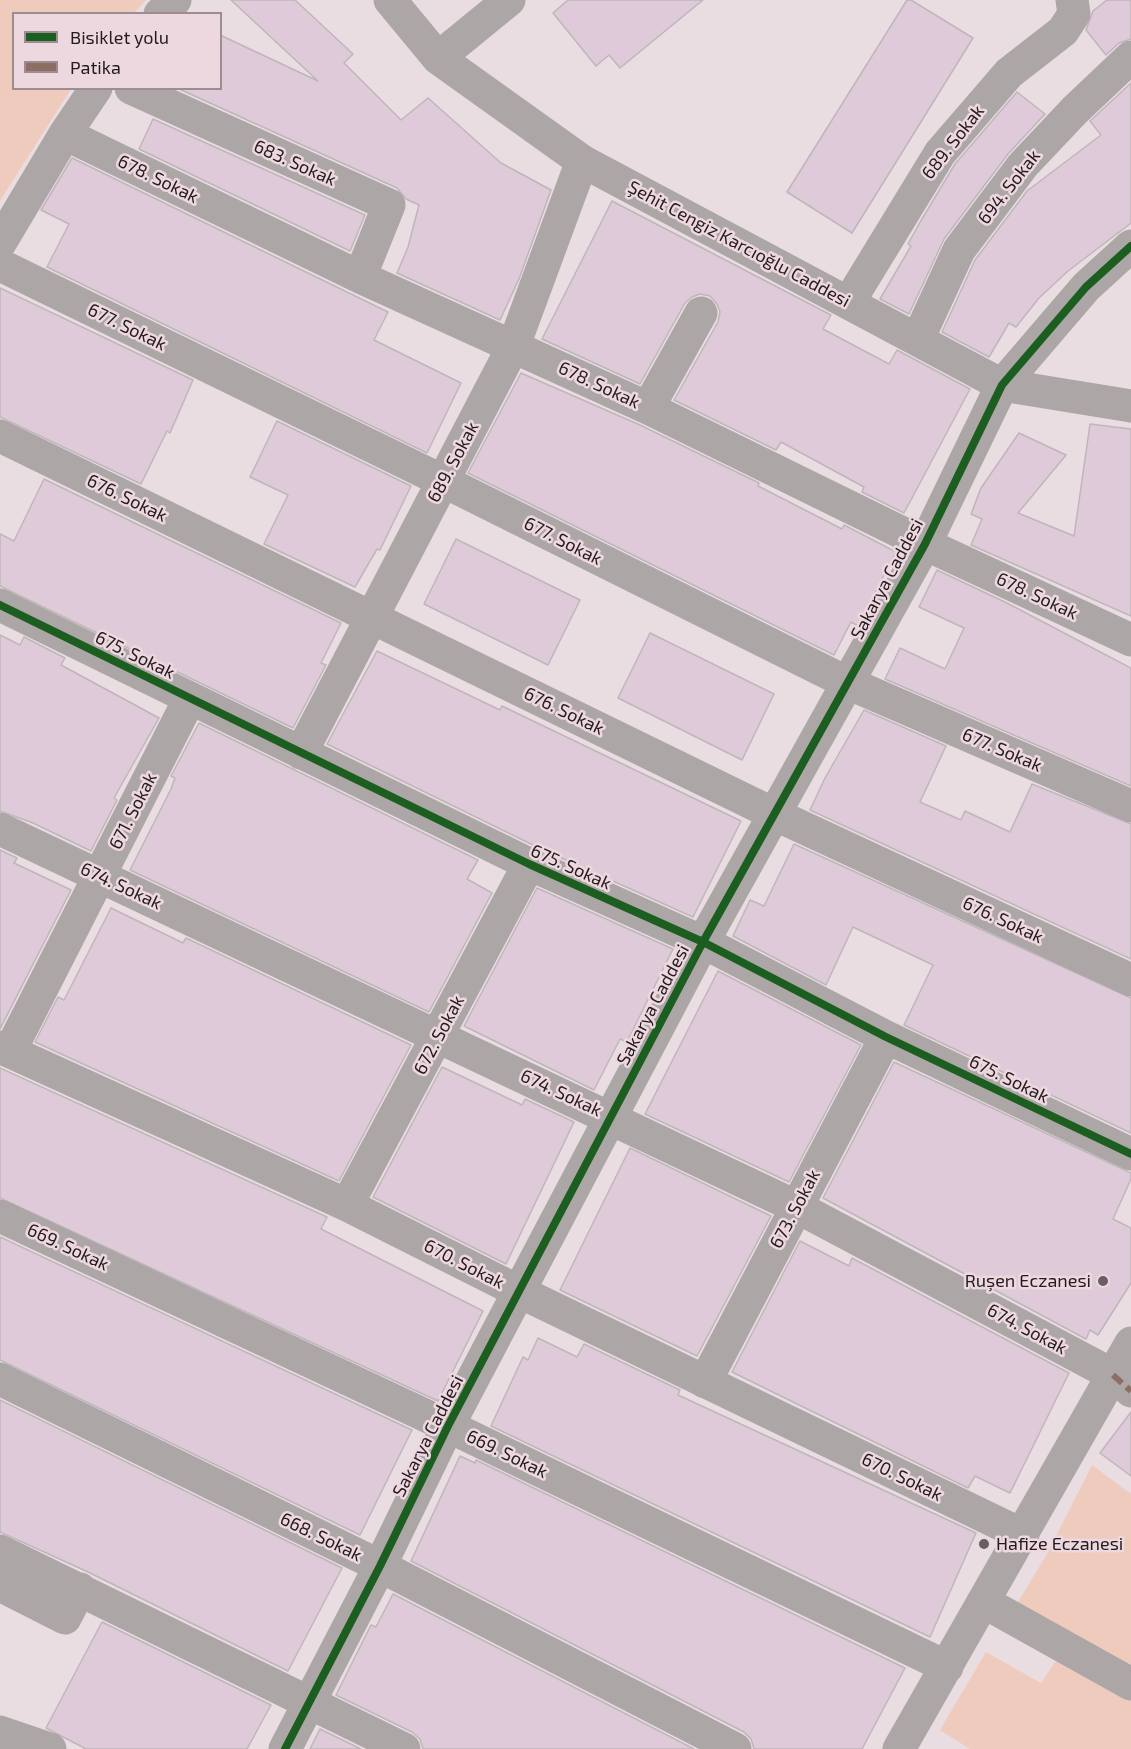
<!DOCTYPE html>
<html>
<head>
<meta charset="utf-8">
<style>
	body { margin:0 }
	#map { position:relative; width:1131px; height:1749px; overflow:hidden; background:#e9dde1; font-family:"Exo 2",sans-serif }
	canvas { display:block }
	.legend { position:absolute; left:12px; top:12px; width:210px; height:78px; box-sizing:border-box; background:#eed8df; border:2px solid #9d8c92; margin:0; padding:8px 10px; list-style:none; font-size:18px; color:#231b1e }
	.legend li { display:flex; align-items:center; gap:12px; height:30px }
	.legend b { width:30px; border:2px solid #9d8c92 }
</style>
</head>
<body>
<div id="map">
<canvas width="1131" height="1749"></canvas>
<ul class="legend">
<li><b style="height:8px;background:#1b5e20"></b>Bisiklet yolu</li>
<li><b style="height:8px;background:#8d6e63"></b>Patika</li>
</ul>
</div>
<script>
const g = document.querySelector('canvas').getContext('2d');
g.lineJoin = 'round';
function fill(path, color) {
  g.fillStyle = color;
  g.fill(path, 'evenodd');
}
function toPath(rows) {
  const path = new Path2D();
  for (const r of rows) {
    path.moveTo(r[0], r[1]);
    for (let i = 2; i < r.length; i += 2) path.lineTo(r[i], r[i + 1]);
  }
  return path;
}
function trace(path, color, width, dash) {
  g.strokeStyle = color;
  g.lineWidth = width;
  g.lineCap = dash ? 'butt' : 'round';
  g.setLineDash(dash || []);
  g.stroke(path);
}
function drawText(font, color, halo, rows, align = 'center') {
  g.font = font + ' "Exo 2",sans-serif';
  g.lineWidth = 5;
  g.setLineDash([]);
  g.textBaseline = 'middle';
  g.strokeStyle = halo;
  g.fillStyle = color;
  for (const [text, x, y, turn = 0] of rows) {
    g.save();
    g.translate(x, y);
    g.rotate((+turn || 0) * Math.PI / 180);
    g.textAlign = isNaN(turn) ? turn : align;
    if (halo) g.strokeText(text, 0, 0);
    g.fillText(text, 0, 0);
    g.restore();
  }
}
fill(toPath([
	[0,0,146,0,134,13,14,14,14,88,71,89,0,201],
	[1092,1465,1131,1494,1131,1749,970,1749,940,1730,986,1652,1041,1683,1059,1656,1006,1622,1047,1554]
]), '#efcbbe');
const building = toPath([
	[231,0,295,0,353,54,344,63,401,120,428,98,501,163,551,190,519,279,500,320,397,273,408,247,419,205,406,199,397,188,177,88,220,88,220,35,318,81,231,0],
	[568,0,703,0,620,68,609,55,596,66,553,13,568,0],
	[907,0,911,0,973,38,852,233,787,192,907,0],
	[1107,0,1131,0,1131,39,1119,43,1106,55,1086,30,1093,11,1107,0],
	[1131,83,1131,223,1068,271,1039,298,1016,327,1009,323,989,357,942,332,975,260,1027,191,1101,135,1090,121,1131,83],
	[1017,92,1045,114,1008,154,944,239,909,314,880,299,911,246,908,244,919,224,955,164,1017,92],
	[153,119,365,215,350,251,139,149,153,119],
	[72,158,388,312,374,340,461,383,427,453,47,267,69,224,41,210,72,158],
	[612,201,831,315,823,329,889,364,897,350,970,389,904,513,862,492,864,487,781,442,776,450,674,400,718,322,720,312,717,304,710,296,700,294,692,297,685,303,640,384,542,339,612,201],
	[0,288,193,380,170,433,167,431,141,484,0,417,0,288],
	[521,373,640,425,759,483,758,486,842,529,844,525,896,552,858,626,851,622,834,655,468,473,521,373],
	[277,421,411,486,380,550,377,549,355,587,264,544,288,495,250,477,277,421],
	[1090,424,1131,429,1131,616,971,545,982,519,971,514,981,488,1019,433,1066,455,1018,513,1074,536,1090,424],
	[44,479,341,623,321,663,326,665,293,728,0,586,0,534,14,541,44,479],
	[456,539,580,600,548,665,424,604,456,539],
	[937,570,1007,603,1131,668,1131,786,885,679,900,648,945,669,964,628,919,607,937,570],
	[650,633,774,694,742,760,618,698,650,633],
	[0,635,20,645,24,637,65,658,61,665,159,718,114,798,117,800,91,851,33,823,0,811,0,635],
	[377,651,500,710,502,706,741,821,693,917,537,847,327,744,377,651],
	[864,710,946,746,920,802,961,820,965,811,1010,832,1032,784,1131,824,1131,959,810,810,825,778,864,710],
	[199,723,478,860,467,879,492,893,429,1012,130,870,171,789,175,778,171,776,199,723],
	[794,844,1131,998,1131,1133,904,1025,933,965,853,927,826,985,733,936,750,900,764,906,794,844],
	[0,850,17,858,14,863,71,890,0,1029,0,850],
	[537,888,673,949,627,1042,620,1039,594,1090,464,1026,537,888],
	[111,908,183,943,186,938,411,1045,339,1181,35,1042,58,997,64,1000,111,908],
	[718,971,861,1045,789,1182,645,1114,718,971],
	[894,1062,1131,1173,1131,1179,1113,1219,1131,1228,1131,1283,1098,1335,1090,1330,1086,1339,823,1198,894,1062],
	[442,1067,522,1105,525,1099,574,1122,506,1264,373,1197,442,1067],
	[0,1068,327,1217,321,1229,483,1311,438,1401,0,1198,0,1068],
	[630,1148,771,1216,697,1356,560,1290,630,1148],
	[0,1237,412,1430,360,1535,0,1360,0,1237],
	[800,1241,849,1266,852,1258,1069,1373,1010,1493,975,1476,968,1488,732,1372,800,1241],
	[538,1338,577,1357,584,1344,680,1390,678,1395,976,1533,930,1637,491,1426,523,1357,528,1360,538,1338],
	[0,1400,342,1568,288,1671,88,1572,0,1532,0,1400],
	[1131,1412,1131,1476,1100,1453,1131,1412],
	[460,1456,475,1463,476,1460,905,1668,862,1749,754,1749,751,1739,744,1732,411,1561,460,1456],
	[393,1594,694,1749,423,1749,420,1739,412,1732,336,1695,371,1625,376,1627,393,1594],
	[102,1622,271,1705,247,1749,86,1749,46,1728,102,1622],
	[320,1729,361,1749,310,1749,320,1729]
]);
fill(building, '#dfcad9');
trace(building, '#bfb6ba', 1.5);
trace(toPath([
	[390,0,438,58,582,161,1002,385,1131,406],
	[160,14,175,0],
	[438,58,509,0],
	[131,88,389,205,360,277],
	[65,134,360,277,648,408,925,544,1131,640],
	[0,243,65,134,96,88],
	[0,265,443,481,848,683,1131,806],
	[849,302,940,153,1009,73,1063,31,1074,14,1072,0],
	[918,339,959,250,1023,165,1075,110,1131,57],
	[648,408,701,313],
	[0,436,774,814,1131,980],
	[0,605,529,864,703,942,886,1037,1131,1154],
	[301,753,514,345,582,161],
	[0,829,797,1207,1113,1375,1131,1391],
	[0,1047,347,1205,520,1292,1023,1535],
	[10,1051,190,698],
	[347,1205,529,864],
	[0,1216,448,1426,947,1667],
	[0,1379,380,1566,735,1749],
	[705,1382,886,1037],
	[0,1551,404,1749],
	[0,1585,65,1618,80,1589],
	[984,1602,1131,1684],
	[0,1732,50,1749],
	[285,1749,380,1566,448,1426,703,942,925,544,1002,385,1086,287,1131,246],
	[899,1749,1131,1343]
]), '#aca6a6', 33);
trace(toPath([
	[1113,1375,1131,1391]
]), '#8d6e63', 6, [12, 6]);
trace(toPath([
	[0,605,529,864,703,942,886,1037,1131,1154],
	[285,1749,380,1566,448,1426,703,942,925,544,1002,385,1086,287,1131,246]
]), '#1b5e20', 8);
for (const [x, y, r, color] of [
	[1103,1281,6,"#685f62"],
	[984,1544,6,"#685f62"]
]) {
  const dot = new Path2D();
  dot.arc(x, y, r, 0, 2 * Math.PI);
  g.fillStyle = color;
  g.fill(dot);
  trace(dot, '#eed8df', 2);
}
drawText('18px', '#231b1e', '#eed8df', [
	["689. Sokak",953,142,-52],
	["683. Sokak",295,163,24],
	["678. Sokak",158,179,26],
	["694. Sokak",1009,187,-52],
	["Şehit Cengiz Karcıoğlu Caddesi",739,244,28],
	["677. Sokak",127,327,26],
	["678. Sokak",599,385,25],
	["689. Sokak",453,462,-62],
	["676. Sokak",127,498,26],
	["677. Sokak",563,541,27],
	["Sakarya Caddesi",887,579,-62],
	["678. Sokak",1037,596,25],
	["675. Sokak",135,655,26],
	["676. Sokak",564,711,26],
	["677. Sokak",1002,750,23],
	["671. Sokak",133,811,-63],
	["675. Sokak",571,867,24],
	["674. Sokak",121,886,25],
	["676. Sokak",1003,920,25],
	["Sakarya Caddesi",653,1005,-62],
	["672. Sokak",439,1035,-62],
	["675. Sokak",1009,1079,26],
	["674. Sokak",561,1093,25],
	["673. Sokak",795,1209,-62],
	["669. Sokak",68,1247,25],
	["670. Sokak",464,1264,27],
	["674. Sokak",1027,1329,28],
	["Sakarya Caddesi",428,1436,-63],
	["669. Sokak",507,1454,26],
	["670. Sokak",902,1477,26],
	["668. Sokak",321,1537,26]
]);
drawText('18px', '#231b1e', '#eed8df', [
	["Ruşen Eczanesi",1091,1281],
	["Hafize Eczanesi",996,1544,"left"]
], 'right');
</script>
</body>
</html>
